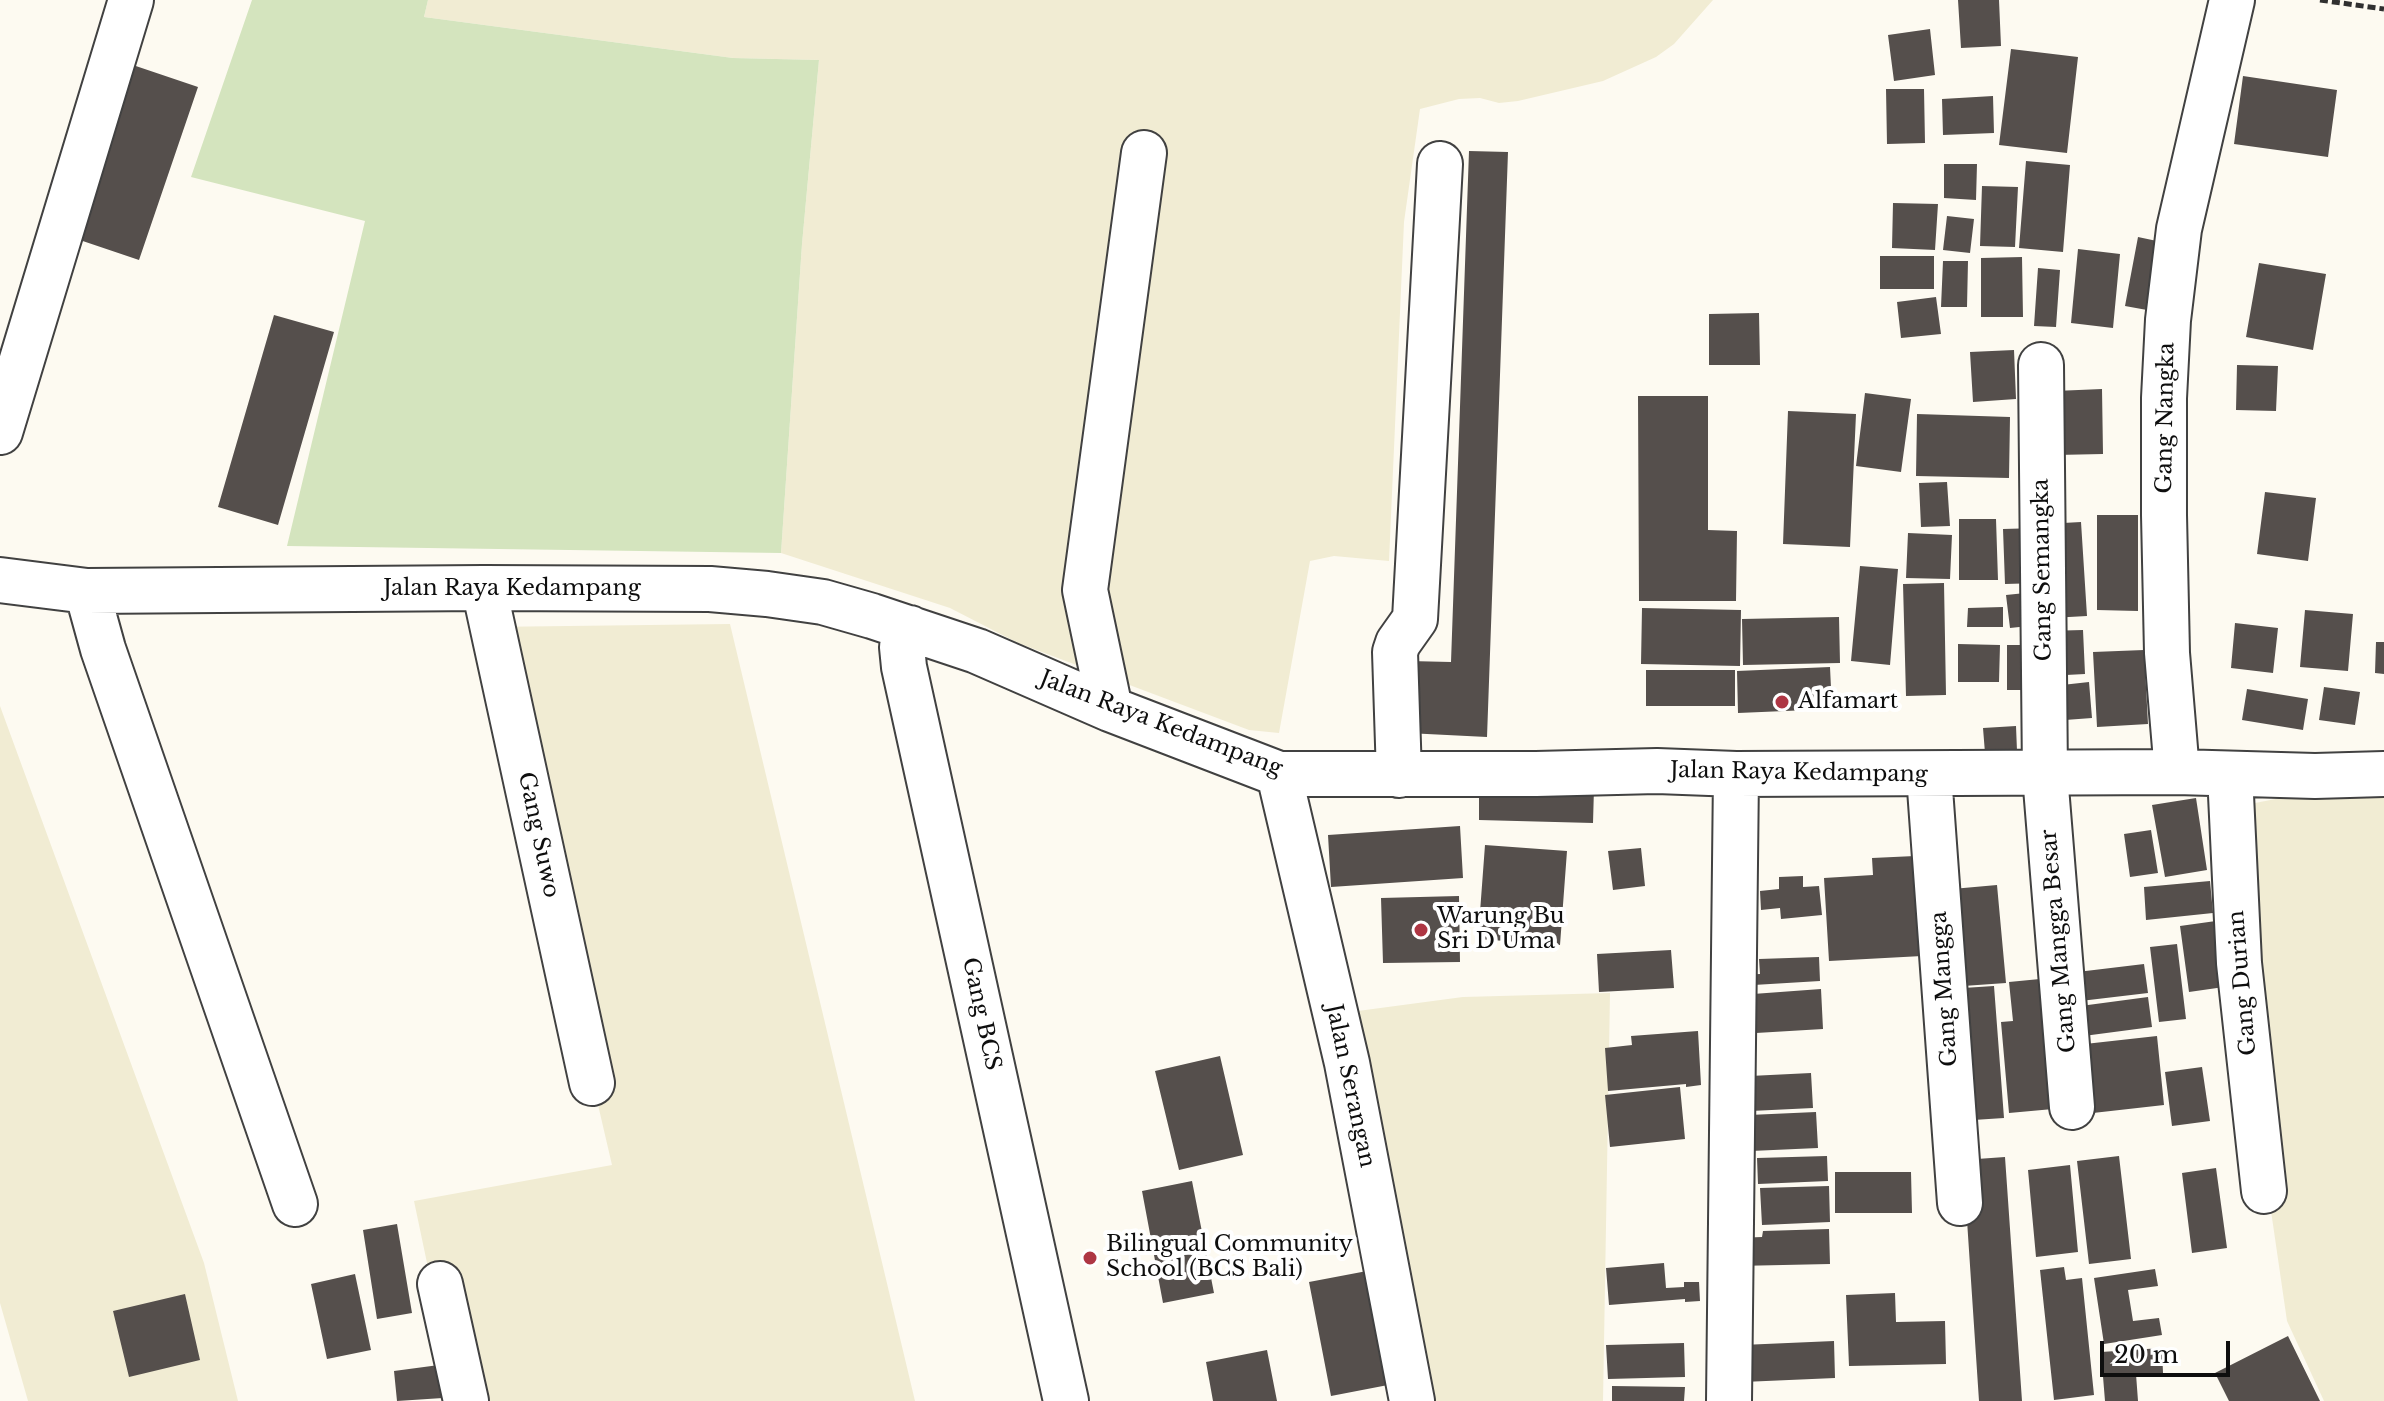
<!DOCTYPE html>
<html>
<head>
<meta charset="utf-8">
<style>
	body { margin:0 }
	#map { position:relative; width:2384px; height:1401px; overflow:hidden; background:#fdfaf1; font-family:"Libre Baskerville",serif }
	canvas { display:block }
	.scale { position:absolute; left:2100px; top:1341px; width:130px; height:36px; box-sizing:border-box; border:4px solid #0e0e0e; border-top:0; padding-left:10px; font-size:24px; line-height:28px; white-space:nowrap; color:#0e0e0e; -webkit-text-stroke:6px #fff; paint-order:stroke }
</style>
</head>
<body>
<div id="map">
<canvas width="2384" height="1401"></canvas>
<div class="scale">20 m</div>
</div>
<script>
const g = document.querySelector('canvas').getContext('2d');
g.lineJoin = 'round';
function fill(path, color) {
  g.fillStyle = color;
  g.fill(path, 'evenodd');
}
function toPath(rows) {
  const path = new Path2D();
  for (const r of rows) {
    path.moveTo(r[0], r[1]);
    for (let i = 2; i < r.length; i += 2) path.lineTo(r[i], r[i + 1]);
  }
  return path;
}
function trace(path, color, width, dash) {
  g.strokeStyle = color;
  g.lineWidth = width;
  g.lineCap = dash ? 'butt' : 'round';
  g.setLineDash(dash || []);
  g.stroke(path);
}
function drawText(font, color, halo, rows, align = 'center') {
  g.font = font + ' "Libre Baskerville",serif';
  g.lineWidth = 8;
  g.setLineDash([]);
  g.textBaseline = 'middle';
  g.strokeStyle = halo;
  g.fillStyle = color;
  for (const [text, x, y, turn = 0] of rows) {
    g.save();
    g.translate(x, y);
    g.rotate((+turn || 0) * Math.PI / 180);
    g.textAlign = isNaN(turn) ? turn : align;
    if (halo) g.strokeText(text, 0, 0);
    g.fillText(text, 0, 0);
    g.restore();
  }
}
fill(toPath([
	[428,0,1713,0,1674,44,1656,57,1603,81,1518,101,1499,103,1480,98,1459,99,1420,109,1404,222,1389,561,1334,556,1310,561,1279,733,1249,730,1018,643,950,608,781,553,802,244,819,60,733,58,424,17],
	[730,624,915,1401,456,1401,414,1201,612,1165,487,627],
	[0,706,204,1263,238,1401,28,1401,0,1303],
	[2384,778,2384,1401,2324,1401,2287,1321,2235,963,2224,809],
	[1610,993,1603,1401,1395,1401,1328,1015,1463,997]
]), '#f1ecd3');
fill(toPath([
	[252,0,428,0,424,17,733,58,819,60,802,244,781,553,287,546,365,221,191,177]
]), '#d4e4be');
fill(toPath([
	[1958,0,1999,0,2001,46,1961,48],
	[1930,29,1935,75,1894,81,1888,35],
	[2011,49,2078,57,2067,153,1999,145],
	[121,61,198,87,139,260,62,234],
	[2243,76,2337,90,2328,157,2234,144],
	[1886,89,1924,89,1925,143,1887,144],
	[1993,96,1994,133,1943,135,1942,99],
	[1469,151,1508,152,1487,737,1407,733,1409,661,1451,662],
	[2026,161,2070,165,2063,252,2019,248],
	[1944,164,1977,164,1976,200,1944,198],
	[1982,186,2018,187,2015,247,1980,246],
	[1893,203,1938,204,1935,250,1892,248],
	[1947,216,1974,219,1970,253,1943,250],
	[2138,237,2171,244,2158,312,2125,306],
	[2078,249,2120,254,2113,328,2071,323],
	[1880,256,1934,256,1934,289,1880,289],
	[2022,257,2023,317,1981,317,1981,258],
	[1943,261,1968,261,1967,307,1941,307],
	[2259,263,2326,274,2313,350,2246,337],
	[2038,268,2060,270,2056,327,2034,326],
	[1936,297,1941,334,1901,338,1897,302],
	[1759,313,1760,365,1709,365,1709,314],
	[274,315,334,332,278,525,218,507],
	[2014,350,2016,399,1973,402,1970,352],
	[2237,365,2278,366,2276,411,2236,410],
	[2102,389,2103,454,2056,455,2055,391],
	[1865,393,1911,399,1901,472,1856,466],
	[1638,396,1708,396,1708,530,1737,531,1736,601,1639,601],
	[1788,411,1856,414,1850,547,1783,544],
	[1917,414,2010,417,2009,478,1916,476],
	[1947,482,1950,526,1921,527,1919,483],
	[2265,492,2316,498,2308,561,2257,554],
	[2097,515,2138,515,2138,611,2097,610],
	[1959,519,1996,519,1998,580,1959,580],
	[2081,522,2087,616,2051,618,2045,524],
	[2038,528,2040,583,2005,584,2003,529],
	[1908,533,1952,535,1950,579,1906,578],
	[1860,566,1898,569,1890,665,1851,661],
	[1944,583,1946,695,1906,696,1903,584],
	[2035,592,2038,625,2010,628,2006,595],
	[2003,607,2003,627,1967,627,1968,608],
	[1642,608,1741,610,1740,666,1641,664],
	[2305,610,2353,614,2348,671,2300,667],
	[1839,617,1840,663,1743,665,1742,619],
	[2235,623,2278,628,2273,673,2231,668],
	[2083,630,2085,674,2047,676,2045,631],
	[2376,642,2384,642,2384,674,2375,673],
	[1958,644,2000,645,1999,682,1958,682],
	[2007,645,2034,645,2033,690,2007,690],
	[2144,650,2148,724,2097,727,2093,652],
	[1830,667,1832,709,1738,713,1737,671],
	[1646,670,1735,670,1735,706,1646,706],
	[2089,682,2092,718,2065,720,2062,685],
	[2324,687,2360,692,2355,725,2319,720],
	[2247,689,2308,699,2303,730,2242,720],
	[2016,726,2017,751,1985,753,1983,728],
	[1479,785,1594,788,1593,823,1479,820],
	[2196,798,2207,870,2165,877,2152,805],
	[1460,826,1463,878,1331,887,1328,835],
	[2151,830,2158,873,2130,877,2124,834],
	[1485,845,1567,851,1560,945,1478,939],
	[1641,848,1645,886,1613,890,1608,851],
	[1915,856,1922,956,1829,961,1824,878,1873,875,1872,858],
	[1803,876,1803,887,1819,886,1822,915,1781,919,1780,908,1761,910,1760,891,1779,889,1779,877],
	[2210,881,2213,913,2146,920,2144,887],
	[1997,885,2006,983,1949,987,1941,890],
	[1459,896,1460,962,1383,963,1381,898],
	[2223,920,2231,986,2189,992,2180,926],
	[2177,944,2186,1019,2159,1022,2150,947],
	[1671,950,1674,988,1599,992,1597,954],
	[1819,957,1820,981,1737,986,1736,975,1760,974,1759,959],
	[2144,964,2148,993,2072,1002,2069,973],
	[2040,979,2053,1109,2009,1113,2001,1022,2013,1021,2009,982],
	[1994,986,2004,1118,1958,1121,1948,989],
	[1821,989,1823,1029,1756,1033,1753,994],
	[2148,997,2152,1027,2076,1037,2073,1007],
	[1698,1031,1701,1085,1686,1087,1686,1084,1608,1091,1605,1048,1632,1045,1631,1036],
	[2157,1036,2164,1105,2084,1114,2076,1045],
	[1220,1056,1243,1155,1179,1170,1155,1071],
	[2202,1067,2210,1121,2172,1126,2165,1072],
	[1811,1073,1813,1108,1751,1111,1750,1076],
	[1680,1087,1685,1139,1610,1147,1605,1095],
	[1816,1112,1818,1148,1751,1151,1749,1115],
	[1827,1156,1828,1181,1758,1184,1757,1158],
	[2119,1156,2131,1259,2089,1264,2077,1161],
	[2005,1157,2022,1401,1979,1401,1963,1160],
	[2070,1165,2078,1252,2036,1257,2028,1170],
	[2216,1168,2227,1248,2192,1253,2182,1173],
	[1835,1172,1911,1172,1912,1213,1835,1213],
	[1192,1181,1214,1293,1163,1303,1142,1191],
	[1829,1186,1830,1222,1762,1225,1760,1188],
	[397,1224,412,1313,377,1319,363,1230],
	[1829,1229,1830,1264,1736,1266,1736,1238,1762,1237,1763,1231],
	[1664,1263,1666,1288,1684,1287,1684,1282,1699,1282,1700,1301,1685,1302,1685,1299,1609,1305,1606,1268],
	[2064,1267,2066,1280,2082,1278,2094,1395,2054,1400,2040,1270],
	[2155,1269,2158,1286,2128,1290,2133,1321,2159,1318,2162,1335,2104,1344,2094,1278],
	[1367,1271,1388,1385,1331,1396,1309,1282],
	[355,1274,371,1350,327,1359,311,1284],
	[1895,1293,1896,1322,1945,1321,1946,1364,1849,1366,1846,1295],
	[185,1294,200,1360,129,1377,113,1311],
	[2288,1336,2320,1401,2229,1401,2215,1373],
	[1834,1341,1835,1378,1743,1382,1742,1345],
	[1684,1343,1685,1377,1608,1379,1606,1345],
	[2162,1348,2163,1373,2136,1374,2138,1401,2105,1401,2101,1352],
	[1267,1350,1277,1401,1213,1401,1206,1362],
	[454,1363,458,1397,397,1401,394,1371],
	[1612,1386,1685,1387,1684,1401,1612,1401]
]), '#554f4c');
const minor = toPath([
	[2041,365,2045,775,2072,1107],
	[0,432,131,0],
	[0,580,87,591,484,588,710,589,767,594,823,602,872,616,977,651,1110,709,1279,774,1536,774,1657,771,1736,774,2177,772,2315,776,2384,774],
	[484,588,592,1083],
	[87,591,103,649,295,1204],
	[910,628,902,647,904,667,1066,1401],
	[1110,709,1085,590,1144,153],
	[2177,772,2167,653,2164,515,2164,398,2168,320,2179,229,2232,0],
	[1279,774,1347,1063,1412,1401],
	[2230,774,2239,963,2264,1191],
	[1399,775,1395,652,1398,643,1415,619,1440,164],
	[1929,775,1960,1203],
	[440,1284,466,1401],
	[1729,1401,1736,774]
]);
trace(minor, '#414141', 48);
trace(toPath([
	[2320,0,2384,9]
]), '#303030', 5, [8, 4]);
trace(minor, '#fff', 44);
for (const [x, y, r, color] of [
	[1782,702,8,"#ae3643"],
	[1421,930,8,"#ae3643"],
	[1090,1258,8,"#ae3643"]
]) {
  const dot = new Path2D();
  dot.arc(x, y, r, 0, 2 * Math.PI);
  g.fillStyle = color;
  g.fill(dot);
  trace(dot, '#fff', 3);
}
drawText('22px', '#0e0e0e', '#fff', [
	["Gang Nangka",2166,418,-89],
	["Gang Semangka",2043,570,-91],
	["Jalan Raya Kedampang",512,589],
	["Jalan Raya Kedampang",1161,724,21],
	["Jalan Raya Kedampang",1799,773,1],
	["Gang Suwo",538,835,78],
	["Gang Mangga Besar",2059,941,-95],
	["Gang Durian",2243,983,-95],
	["Gang Mangga",1945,989,-94],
	["Gang BCS",981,1014,78],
	["Jalan Serangan",1350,1086,78]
]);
drawText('22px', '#0e0e0e', '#fff', [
	["Alfamart",1798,702],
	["Warung Bu",1437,917],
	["Sri D Uma",1437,942],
	["Bilingual Community",1106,1245],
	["School (BCS Bali)",1106,1270]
], 'left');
</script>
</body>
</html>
